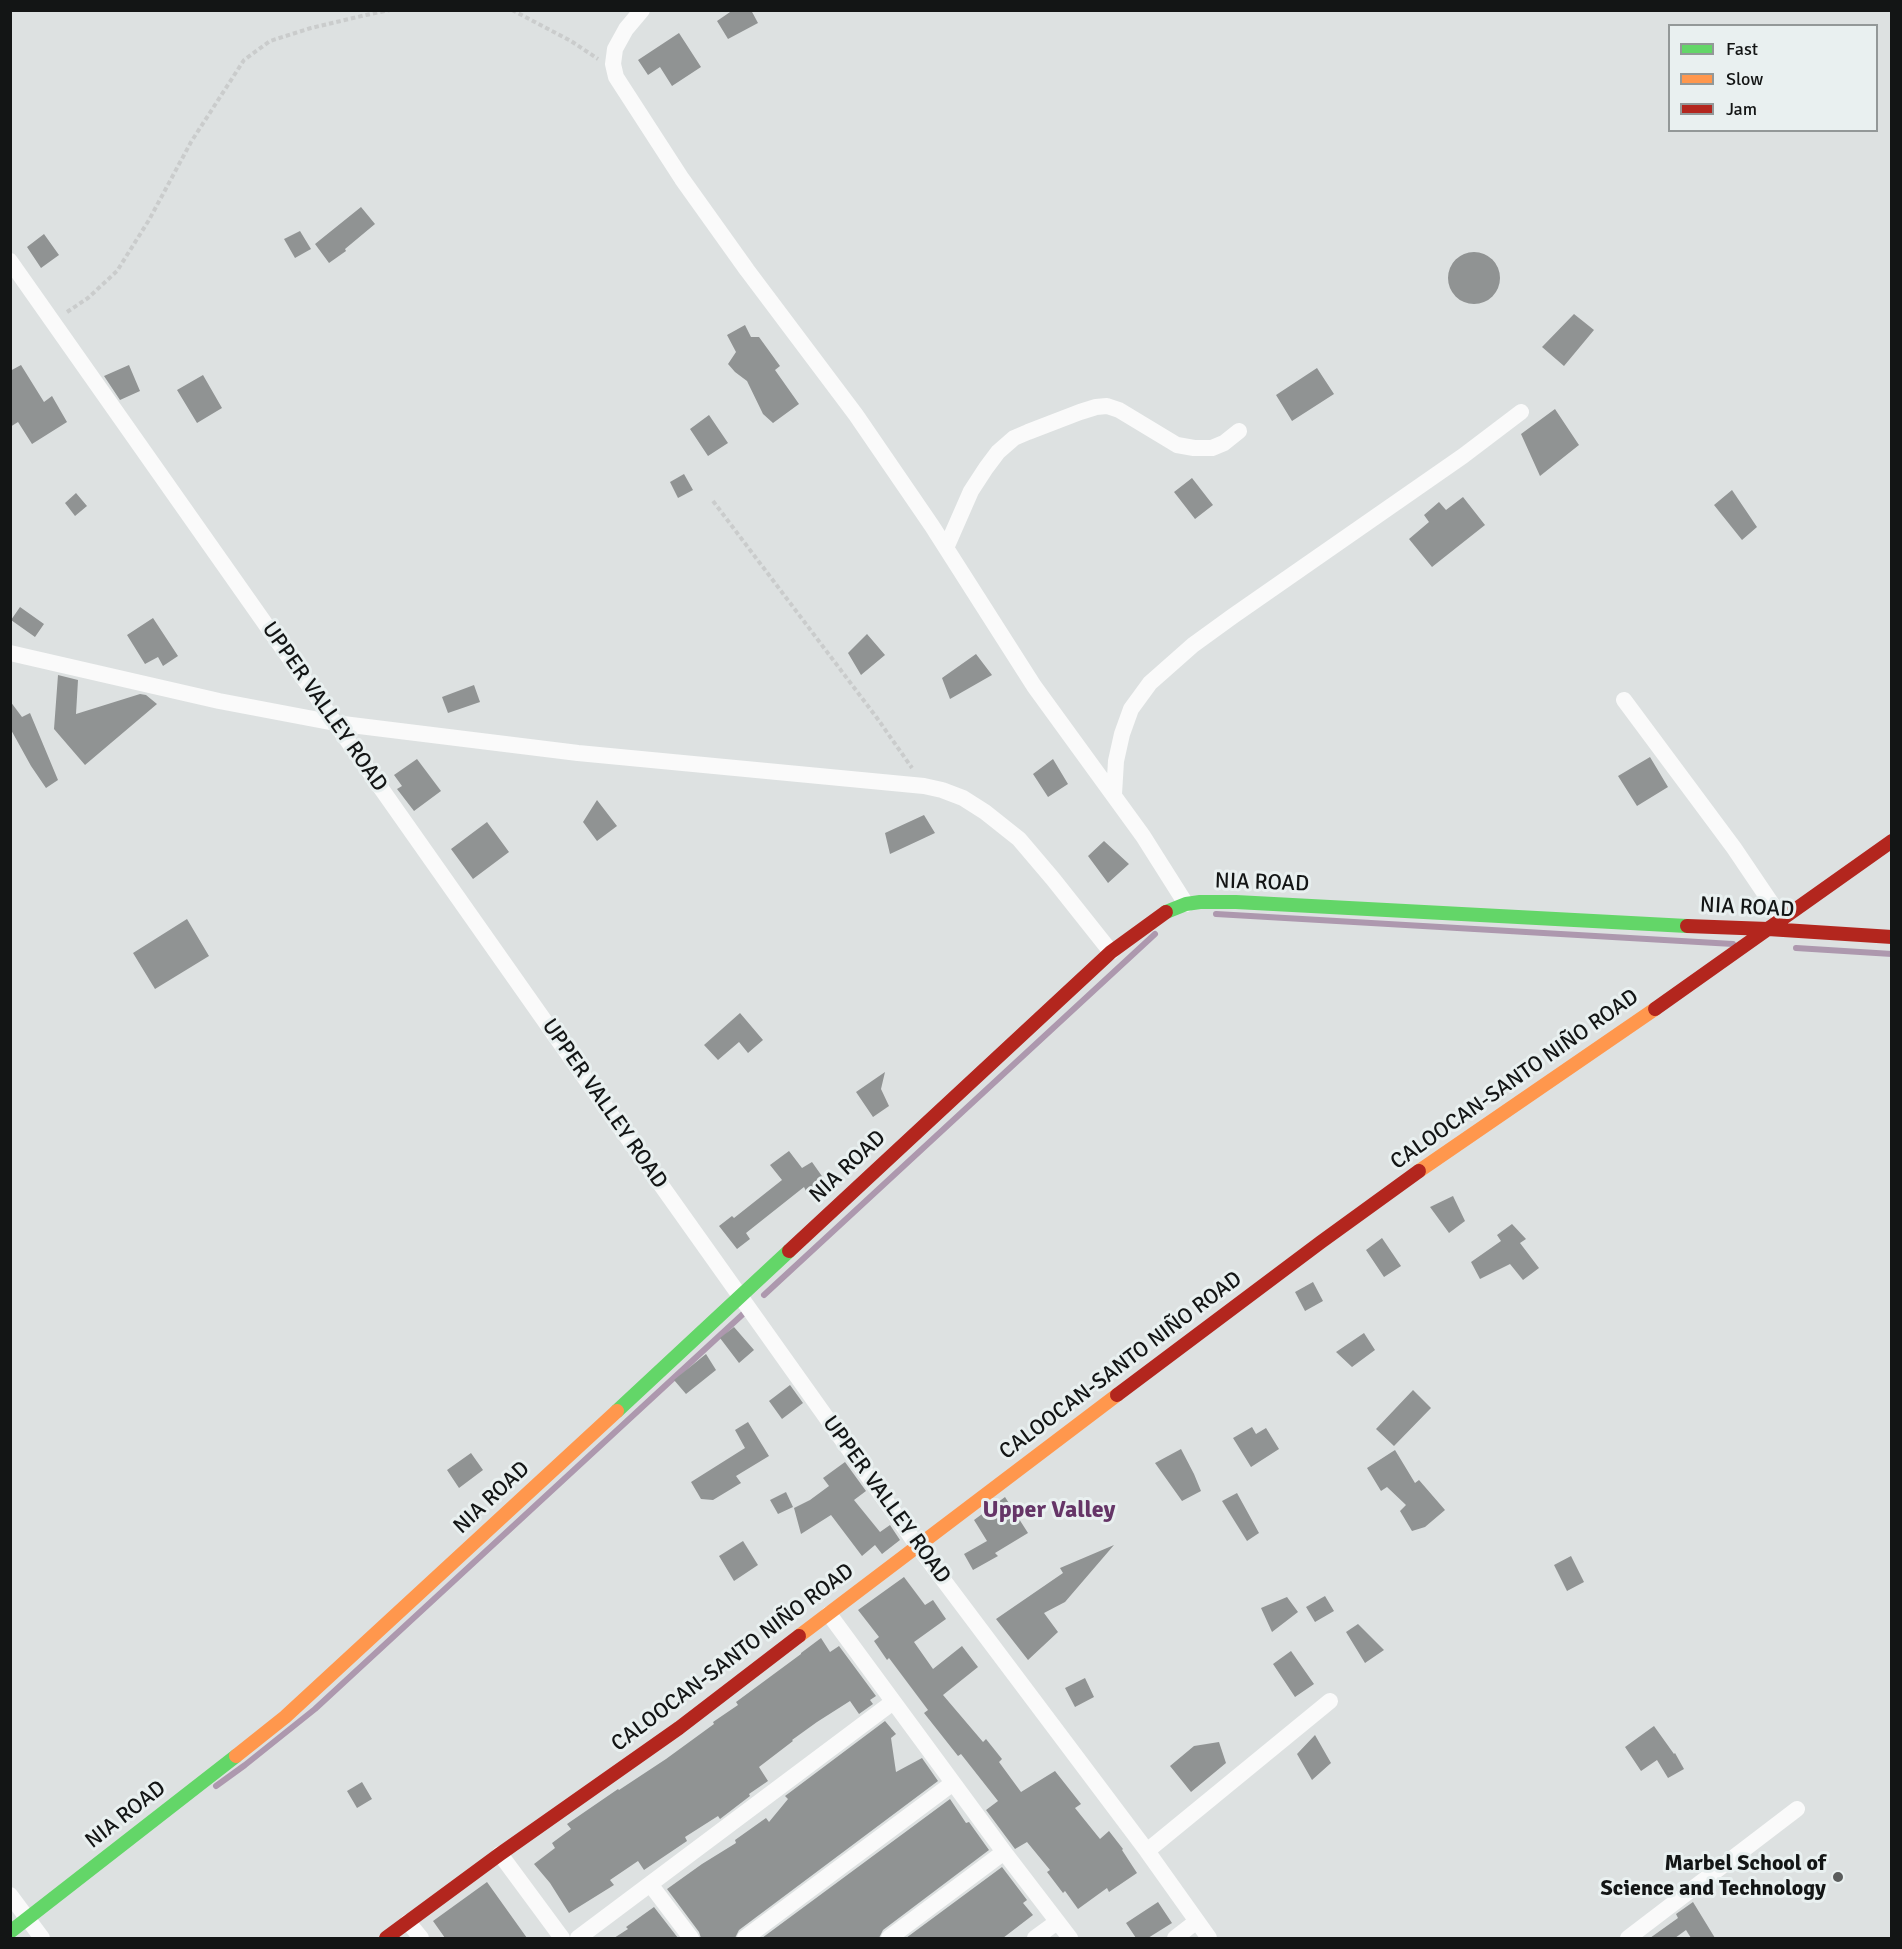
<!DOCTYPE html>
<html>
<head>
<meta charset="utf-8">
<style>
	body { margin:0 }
	#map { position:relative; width:1902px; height:1949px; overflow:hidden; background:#dde1e1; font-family:Signika,sans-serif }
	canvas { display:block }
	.frame { position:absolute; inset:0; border:12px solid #131515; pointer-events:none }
	.legend { position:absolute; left:1668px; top:24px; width:210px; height:108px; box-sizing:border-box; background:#e9f0f0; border:2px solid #939898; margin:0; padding:8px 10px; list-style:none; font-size:18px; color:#131515 }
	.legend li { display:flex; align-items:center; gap:12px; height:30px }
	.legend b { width:30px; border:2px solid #939898 }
</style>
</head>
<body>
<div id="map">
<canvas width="1902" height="1949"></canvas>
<div class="frame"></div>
<ul class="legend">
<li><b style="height:8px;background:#63d668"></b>Fast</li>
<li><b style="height:8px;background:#ff974d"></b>Slow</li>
<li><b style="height:8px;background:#b3261e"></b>Jam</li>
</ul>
</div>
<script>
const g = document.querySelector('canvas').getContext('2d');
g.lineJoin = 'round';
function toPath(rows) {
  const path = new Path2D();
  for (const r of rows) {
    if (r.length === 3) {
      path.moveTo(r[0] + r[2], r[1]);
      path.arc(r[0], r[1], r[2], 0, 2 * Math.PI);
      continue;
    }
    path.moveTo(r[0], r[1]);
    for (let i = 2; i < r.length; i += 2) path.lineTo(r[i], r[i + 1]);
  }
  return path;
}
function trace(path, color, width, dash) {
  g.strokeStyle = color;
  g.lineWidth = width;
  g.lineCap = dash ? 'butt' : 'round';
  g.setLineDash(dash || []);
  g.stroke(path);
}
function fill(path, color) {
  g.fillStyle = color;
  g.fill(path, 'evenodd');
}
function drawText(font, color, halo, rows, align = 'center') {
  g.font = font + ' Signika,sans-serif';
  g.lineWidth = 6;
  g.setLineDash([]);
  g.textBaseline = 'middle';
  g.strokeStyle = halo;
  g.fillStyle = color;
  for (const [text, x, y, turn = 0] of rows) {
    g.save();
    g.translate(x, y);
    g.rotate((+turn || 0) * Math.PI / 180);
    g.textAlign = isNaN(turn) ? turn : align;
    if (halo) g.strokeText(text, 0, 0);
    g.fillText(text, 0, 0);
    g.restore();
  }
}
trace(toPath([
	[1216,914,1733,944],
	[1796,948,1892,954],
	[764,1295,1155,934],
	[216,1786,245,1765,315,1709,743,1314]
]), '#ad98ae', 6);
fill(toPath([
	[733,10,751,10,758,23,728,39,717,21],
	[679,33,701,67,672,86,660,67,648,75,638,60],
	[361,207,375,224,345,249,346,251,329,263,315,244],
	[300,231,311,249,295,258,284,239],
	[44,234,59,255,41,268,27,247],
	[1474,278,26],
	[1574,314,1594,330,1564,366,1542,347],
	[745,325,751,337,759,337,780,366,775,370,799,404,773,423,763,414,747,381,735,372,728,364,736,352,727,335],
	[21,365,44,402,52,396,67,422,32,444,18,422,10,427,10,371],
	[129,365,140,391,120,400,104,376],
	[1317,368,1334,394,1292,421,1276,395],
	[203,375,222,408,197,423,177,390],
	[1555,409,1579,445,1540,476,1521,434],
	[709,415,728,443,708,456,690,429],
	[684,474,693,490,678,498,670,482],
	[1192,478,1213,505,1195,519,1174,492],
	[1732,490,1757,527,1742,540,1714,505],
	[76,493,87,506,75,516,65,503],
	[1463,497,1485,525,1432,567,1409,539,1429,522,1424,515,1439,502,1446,510],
	[20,607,44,624,35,637,11,620],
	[153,618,178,656,163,666,158,657,145,664,127,635],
	[867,634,885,655,861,675,848,653],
	[976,654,992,675,950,699,942,678],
	[58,675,78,680,76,714,140,694,146,695,157,704,85,765,54,729],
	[474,685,480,702,448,713,442,697],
	[10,701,22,717,30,713,58,780,46,788,31,766,10,728],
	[1650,757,1668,787,1637,806,1618,776],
	[417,759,441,791,414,811,397,789,402,786,394,775],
	[1053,759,1068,784,1048,797,1033,774],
	[597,800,617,826,597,841,583,822],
	[924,815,935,833,890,854,885,833],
	[487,822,509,852,473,879,451,849],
	[1104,841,1129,864,1108,883,1088,856],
	[187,919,209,956,155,989,133,953],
	[740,1013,763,1040,748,1053,739,1042,718,1060,704,1045],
	[885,1072,881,1089,889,1106,873,1117,856,1092],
	[789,1151,802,1168,812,1162,824,1179,806,1191,804,1187,746,1233,750,1239,737,1249,719,1226,732,1216,734,1218,782,1180,770,1165],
	[1453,1196,1465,1221,1449,1233,1430,1207],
	[1512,1224,1526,1239,1520,1243,1539,1268,1523,1280,1510,1264,1480,1279,1471,1262,1501,1241,1497,1235],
	[1382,1238,1401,1266,1384,1277,1366,1250],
	[1313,1282,1323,1301,1305,1311,1295,1292],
	[734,1327,754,1350,739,1363,720,1338],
	[1364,1333,1375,1350,1352,1367,1336,1352],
	[706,1354,716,1370,686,1394,674,1380],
	[790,1385,803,1403,782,1419,769,1401],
	[1413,1390,1431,1408,1394,1446,1376,1429],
	[748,1422,769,1456,736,1476,741,1483,713,1500,701,1499,691,1482,745,1448,735,1430],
	[1252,1427,1256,1434,1266,1428,1279,1449,1251,1467,1233,1438],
	[1181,1449,1194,1474,1201,1491,1182,1501,1155,1463],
	[1395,1450,1415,1483,1419,1480,1445,1510,1425,1527,1412,1531,1400,1511,1406,1505,1387,1487,1381,1491,1367,1468],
	[471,1453,483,1470,459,1488,447,1470],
	[845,1462,866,1491,854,1500,880,1532,890,1525,900,1540,882,1554,875,1545,862,1556,831,1515,801,1534,794,1508,810,1500,829,1486,823,1478],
	[786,1492,793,1507,778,1514,770,1500],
	[1237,1493,1259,1533,1247,1541,1222,1501],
	[1005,1497,1028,1533,995,1553,998,1556,973,1570,964,1554,987,1541,974,1520],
	[743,1541,758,1565,734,1581,719,1556],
	[1114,1545,1065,1602,1044,1613,1058,1632,1028,1660,996,1619,1063,1573,1060,1568],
	[1571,1556,1584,1582,1567,1591,1554,1565],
	[904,1577,925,1605,933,1600,946,1619,914,1642,933,1669,962,1646,978,1667,943,1695,983,1742,986,1739,1002,1759,999,1762,1021,1792,1055,1771,1081,1804,1075,1808,1100,1839,1109,1831,1123,1849,1122,1850,1137,1873,1109,1892,1107,1888,1078,1909,1065,1891,1063,1893,1047,1872,1050,1870,1027,1842,1015,1849,986,1810,998,1801,961,1754,958,1756,924,1713,928,1710,889,1658,887,1660,874,1641,879,1637,858,1610],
	[1325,1596,1334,1611,1315,1622,1306,1607],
	[1287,1597,1298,1612,1272,1632,1261,1608],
	[1358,1624,1384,1650,1365,1663,1346,1632],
	[821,1638,830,1652,839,1646,876,1696,870,1700,873,1704,859,1714,850,1701,817,1722,792,1740,793,1741,759,1767,768,1781,749,1794,750,1796,720,1819,718,1816,685,1837,687,1841,644,1870,638,1861,610,1880,614,1885,569,1913,550,1883,534,1864,555,1848,552,1843,571,1829,567,1824,618,1789,619,1790,666,1759,714,1724,713,1722,738,1705,736,1702,801,1654,801,1653],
	[1291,1651,1314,1684,1295,1697,1273,1664],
	[1085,1678,1094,1697,1075,1707,1065,1688],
	[885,1721,896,1734,891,1738,896,1772,922,1758,938,1781,739,1930,735,1938,701,1938,699,1932,667,1889,702,1864,736,1843,735,1840,766,1818,769,1822,788,1799,785,1796],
	[1654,1726,1674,1754,1675,1753,1684,1769,1668,1778,1657,1760,1641,1771,1625,1747],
	[1315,1735,1331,1763,1312,1780,1297,1754],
	[1219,1742,1226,1763,1191,1792,1170,1766,1194,1746],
	[362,1782,372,1799,357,1808,347,1791],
	[950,1799,966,1823,969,1822,989,1850,883,1930,879,1938,762,1938],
	[1002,1867,1027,1900,1023,1903,1033,1915,1003,1938,906,1938],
	[487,1882,527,1938,445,1938,433,1921],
	[1158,1902,1172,1923,1148,1938,1136,1938,1126,1923],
	[1693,1902,1715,1938,1691,1938,1686,1930,1675,1938,1650,1938,1678,1918,1676,1914],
	[654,1907,678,1938,614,1938,628,1929,626,1927]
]), '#909393');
trace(toPath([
	[512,10,571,41,598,59],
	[67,312,88,298,117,271,149,220,191,142,244,60,270,41,311,28,366,15,390,10],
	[713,501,877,718,912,768]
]), '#cacccc', 4, [4.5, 3]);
trace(toPath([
	[642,10,626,29,615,49,613,64,616,77,682,179,747,270,856,415,932,526,1034,686,1143,836,1186,904],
	[10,261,575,1064,917,1545,1147,1851,1209,1938],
	[946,548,971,491,986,468,998,452,1014,438,1028,432,1080,412,1096,407,1107,406,1119,410,1177,445,1194,448,1212,448,1224,443,1239,431],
	[10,653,219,701,335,723,578,753,924,786,942,790,963,798,985,812,1019,839,1053,879,1111,952],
	[1624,700,1734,848,1782,919],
	[1114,794,1116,761,1122,734,1131,709,1150,683,1193,645,1233,616,1463,456,1521,412],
	[829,1614,1004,1852,1070,1938],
	[1147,1851,1330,1701],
	[500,1854,562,1938],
	[650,1884,691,1938],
	[10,1895,42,1938],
	[408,1922,421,1938],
	[578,1938,893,1702],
	[745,1938,953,1783],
	[889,1938,1004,1852],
	[1035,1938,1057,1922],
	[1175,1938,1197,1921],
	[1628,1938,1797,1809]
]), '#fafafa', 16);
trace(toPath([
	[1166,912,1186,904,1200,902,1236,902,1687,926],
	[617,1411,789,1251],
	[10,1932,236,1756]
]), '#63d668', 14);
trace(toPath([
	[1419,1171,1655,1009],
	[799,1636,1117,1395],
	[236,1756,285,1717,617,1411]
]), '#ff974d', 14);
trace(toPath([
	[1687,926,1768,929,1892,937],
	[1655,1009,1892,841],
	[789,1251,1111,952,1166,912],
	[1117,1395,1321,1242,1419,1171],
	[386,1938,500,1854,679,1728,799,1636]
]), '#b3261e', 14);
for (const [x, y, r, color] of [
	[1838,1877,6,"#5a5c5c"]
]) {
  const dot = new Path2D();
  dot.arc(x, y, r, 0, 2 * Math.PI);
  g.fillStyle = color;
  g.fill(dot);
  trace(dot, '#e9f0f0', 2);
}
drawText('22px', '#131515', '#e9f0f0', [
	["UPPER VALLEY ROAD",324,707,55],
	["NIA ROAD",1262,883,2],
	["NIA ROAD",1747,908,3],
	["CALOOCAN-SANTO NIÑO ROAD",1515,1080,-35],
	["UPPER VALLEY ROAD",604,1104,55],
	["NIA ROAD",848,1167,-43],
	["CALOOCAN-SANTO NIÑO ROAD",1121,1366,-37],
	["NIA ROAD",492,1498,-43],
	["UPPER VALLEY ROAD",886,1500,54],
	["CALOOCAN-SANTO NIÑO ROAD",733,1658,-37],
	["NIA ROAD",126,1815,-38]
]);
drawText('bold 22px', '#131515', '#e9f0f0', [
	["Marbel School of",1826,1864],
	["Science and Technology",1826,1889]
], 'right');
drawText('bold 24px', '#653567', '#e9f0f0', [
	["Upper Valley",1049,1511]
]);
</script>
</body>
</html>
